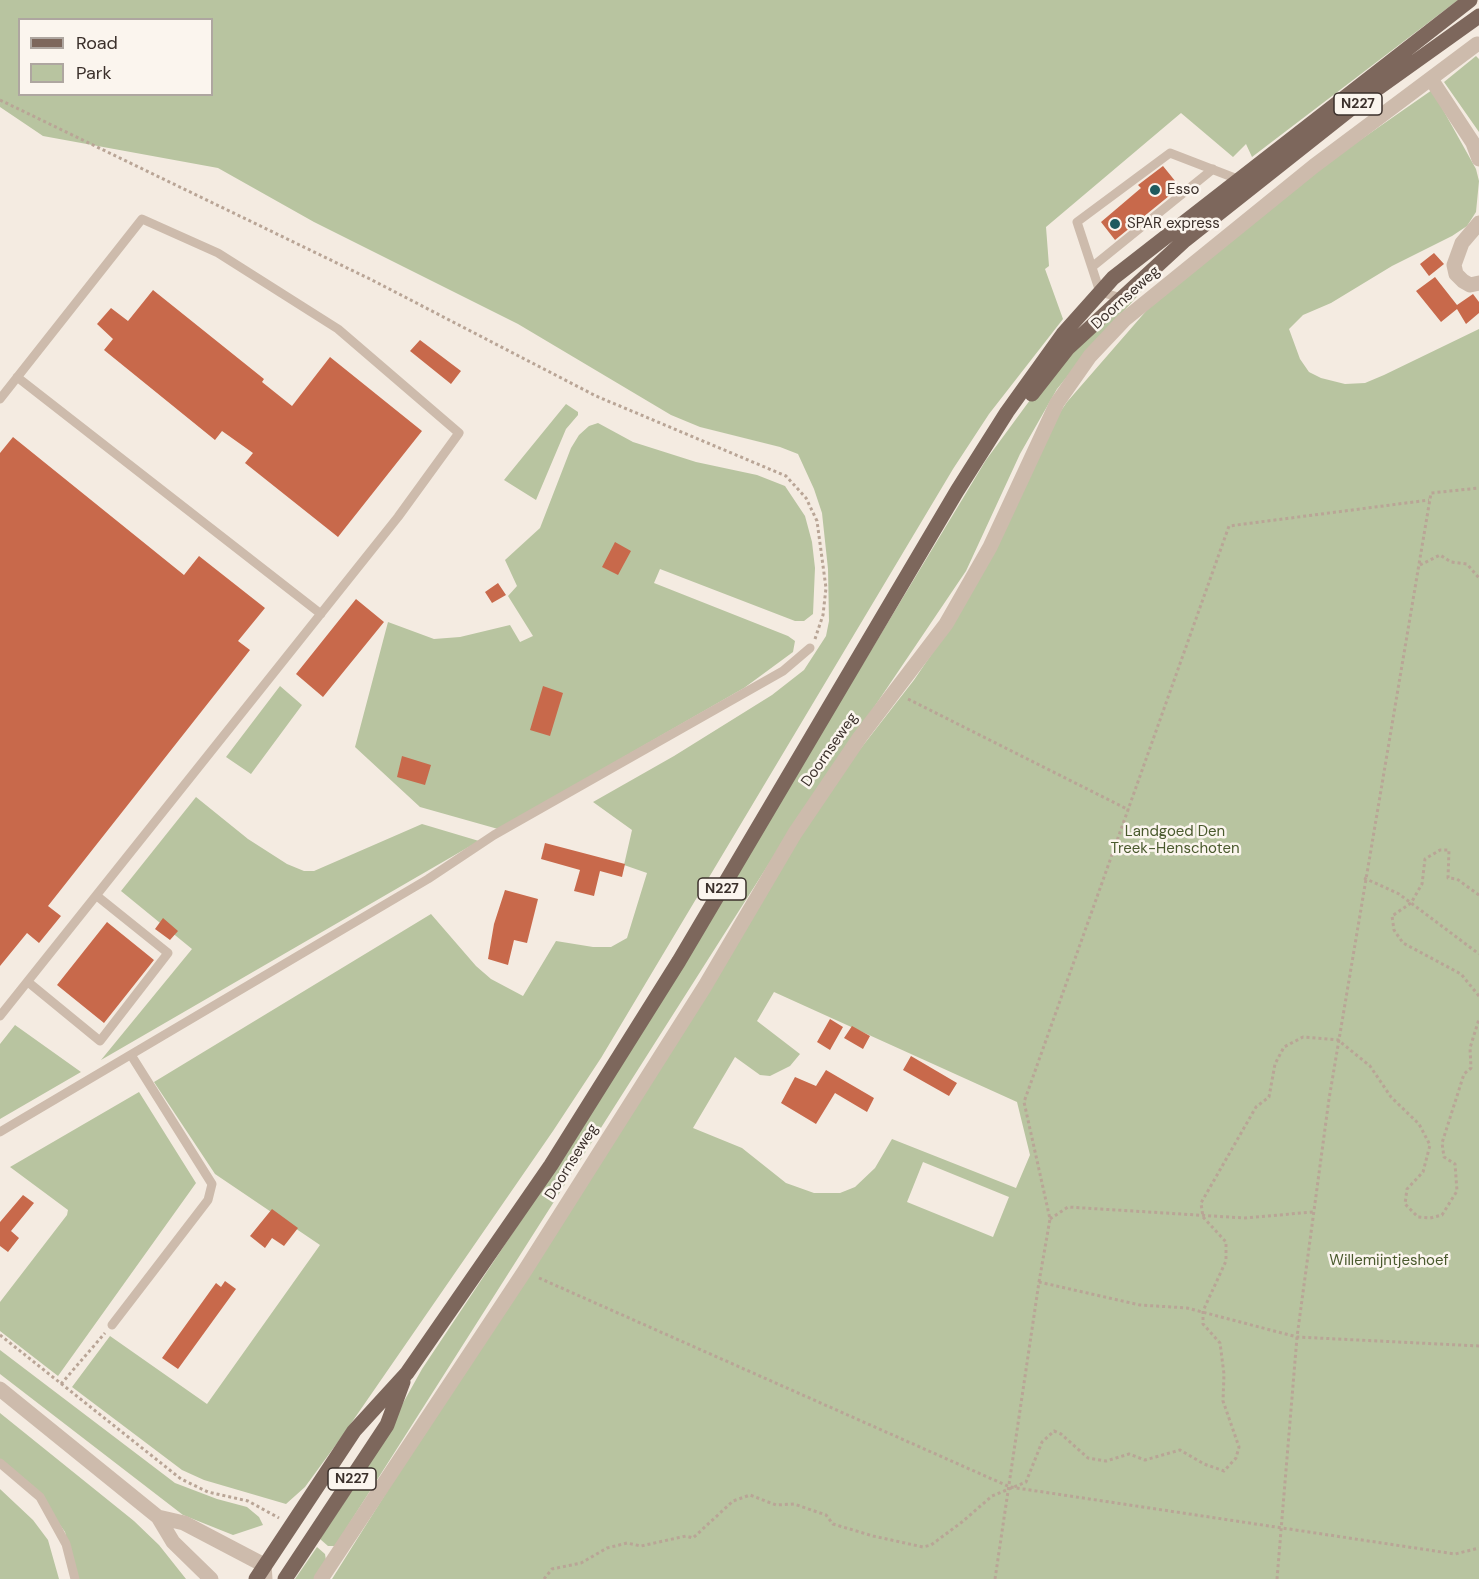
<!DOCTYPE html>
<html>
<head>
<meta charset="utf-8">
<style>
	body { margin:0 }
	#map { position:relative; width:1479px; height:1579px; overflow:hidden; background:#f4ebe1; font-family:"DM Sans",sans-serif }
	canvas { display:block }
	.legend { position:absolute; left:18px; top:18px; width:195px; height:78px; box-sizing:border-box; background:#fbf5ee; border:2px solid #aea6a0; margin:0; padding:8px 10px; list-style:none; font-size:18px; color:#3b302b }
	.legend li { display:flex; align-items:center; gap:12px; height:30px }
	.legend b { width:30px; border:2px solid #aea6a0 }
</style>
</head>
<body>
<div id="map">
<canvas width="1479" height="1579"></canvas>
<ul class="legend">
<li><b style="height:8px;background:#7d675c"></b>Road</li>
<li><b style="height:16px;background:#b8c4a0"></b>Park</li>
</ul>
</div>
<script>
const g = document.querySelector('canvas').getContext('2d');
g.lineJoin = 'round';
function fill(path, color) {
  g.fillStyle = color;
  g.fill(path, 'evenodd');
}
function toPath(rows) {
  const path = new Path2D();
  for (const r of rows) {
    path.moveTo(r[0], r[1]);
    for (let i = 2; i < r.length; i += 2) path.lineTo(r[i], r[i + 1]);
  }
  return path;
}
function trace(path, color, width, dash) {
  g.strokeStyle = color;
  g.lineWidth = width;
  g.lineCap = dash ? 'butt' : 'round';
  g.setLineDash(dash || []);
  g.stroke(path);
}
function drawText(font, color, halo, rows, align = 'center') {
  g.font = font + ' "DM Sans",sans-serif';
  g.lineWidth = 5;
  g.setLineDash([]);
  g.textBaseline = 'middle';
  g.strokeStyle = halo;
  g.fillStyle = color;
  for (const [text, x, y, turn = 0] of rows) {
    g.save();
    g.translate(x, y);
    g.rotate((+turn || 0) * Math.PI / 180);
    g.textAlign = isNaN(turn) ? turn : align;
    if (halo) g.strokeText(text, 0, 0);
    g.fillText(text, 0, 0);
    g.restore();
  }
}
fill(toPath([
	[0,0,1458,0,1252,157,1246,144,1233,157,1181,113,1046,227,1049,266,1045,269,1063,319,989,414,953,469,601,1058,553,1131,343,1435,305,1487,286,1504,204,1480,182,1470,72,1387,110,1336,207,1404,320,1245,215,1174,154,1082,431,914,476,966,491,979,523,996,556,941,593,947,611,947,627,938,647,873,624,865,632,830,593,802,674,756,772,695,804,670,826,636,829,621,828,569,822,513,814,489,798,454,780,447,700,427,671,415,518,324,314,222,218,168,43,136,0,107],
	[20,20,212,20,212,94,20,94],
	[1476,56,1479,59,1479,132,1444,82],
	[1432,90,1476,169,1479,181,1476,212,1467,226,1452,236,1392,266,1331,303,1303,315,1289,329,1300,359,1309,372,1321,378,1345,384,1365,383,1384,375,1479,329,1479,1579,332,1579,826,793,914,680,948,630,1047,431,1067,402,1147,310,1277,198],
	[774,992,1017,1102,1030,1155,1016,1188,892,1139,875,1168,855,1187,840,1193,814,1193,786,1183,742,1148,693,1128,735,1057,760,1075,770,1076,790,1066,800,1054,757,1021],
	[923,1162,1009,1197,993,1237,907,1202],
	[1171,258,1079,362,1057,389,1020,454,966,571,777,851,335,1546,328,1546,320,1539,365,1471,422,1369,580,1132,986,460,1055,366],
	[566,404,578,412,578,415,566,429,536,500,504,480],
	[598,423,633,442,696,462,757,475,785,486,805,516,812,542,815,568,813,614,804,621,795,621,660,569,654,583,788,636,795,641,793,652,744,688,498,829,420,807,355,747,388,622,434,639,460,637,510,625,520,642,533,636,508,596,517,586,505,560,540,528,571,448,579,435,589,426],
	[280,686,302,705,251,774,226,757],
	[196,797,248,839,287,864,304,871,314,871,422,824,479,841,101,1060,192,949,121,891],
	[15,1025,81,1072,0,1119,0,1044],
	[139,1092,196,1183,58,1376,0,1331,0,1302,67,1215,68,1210,10,1167],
	[0,1350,175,1483,217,1499,247,1507,259,1517,263,1525,233,1535,183,1515,0,1374],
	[0,1413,134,1521,159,1545,186,1579,77,1579,65,1532,48,1508,0,1465],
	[0,1489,33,1520,48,1540,59,1579,0,1579],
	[317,1547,325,1554,326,1560,314,1579,295,1579]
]), '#b8c4a0');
fill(toPath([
	[1163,166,1180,187,1115,240,1101,222,1141,188,1138,185],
	[1434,253,1444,264,1429,276,1420,264],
	[1435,277,1457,305,1473,294,1479,302,1479,313,1466,324,1457,309,1441,322,1416,291],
	[153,290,264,379,262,382,292,406,330,357,422,431,338,537,245,463,253,453,222,431,215,440,104,350,113,339,97,324,111,308,128,321],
	[420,340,461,371,451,384,410,351],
	[13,437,184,575,199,556,265,608,238,641,250,650,48,906,61,916,39,943,27,933,0,966,0,453],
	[615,542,631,551,618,575,602,567],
	[498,583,506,595,492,603,485,592],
	[356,599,384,622,323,697,296,674],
	[543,686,563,693,550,736,530,730],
	[402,756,431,765,425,785,397,777],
	[545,843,625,864,622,877,600,871,594,896,574,891,580,870,541,859],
	[505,890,538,899,527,943,514,940,508,965,488,959,494,924],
	[163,918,178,931,170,940,155,929],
	[107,922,154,960,104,1023,57,985],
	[830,1019,843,1027,830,1050,817,1042],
	[852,1026,870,1036,863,1049,844,1038],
	[911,1056,957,1083,949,1096,903,1070],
	[826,1070,874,1098,867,1112,835,1093,816,1124,781,1103,795,1077,816,1086],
	[23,1195,34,1203,11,1231,19,1238,8,1252,0,1246,0,1222],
	[272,1209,298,1228,284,1246,272,1238,265,1248,250,1236],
	[225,1281,236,1289,178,1369,162,1358,216,1283,221,1287]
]), '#c8694b');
trace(toPath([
	[0,100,372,280,596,396,786,476,806,498,817,521,826,588,823,615,815,639],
	[1420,565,1440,555,1451,562,1467,564,1479,578],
	[908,699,1129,810],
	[1364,878,1399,894,1479,954],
	[1479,895,1457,879,1448,878,1449,850,1440,850,1425,859,1422,884,1411,903,1392,916,1394,930,1403,943,1461,974,1479,996],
	[1050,1219,1068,1207,1245,1218,1313,1212],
	[539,1278,1010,1487,1455,1554,1479,1548],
	[1039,1282,1050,1219,1024,1102,1229,526,1429,500],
	[0,1335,181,1479,208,1492,248,1501,279,1518],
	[61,1384,105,1333],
	[544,1579,552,1569,581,1563,607,1548,627,1543,641,1546,686,1536,693,1538,733,1501,750,1495,776,1505,794,1504,826,1515,833,1524,873,1536,923,1547,931,1545,962,1522,992,1496,1026,1482,1042,1442,1054,1431,1061,1434,1088,1458,1106,1461,1129,1454,1145,1460,1180,1450,1204,1464,1224,1471,1236,1458,1239,1447,1223,1401,1224,1374,1220,1343,1203,1324,1203,1311,1226,1261,1226,1242,1203,1217,1201,1203,1256,1107,1269,1097,1275,1064,1284,1047,1303,1037,1338,1040,1370,1066,1391,1097,1419,1124,1430,1145,1423,1172,1407,1189,1405,1204,1418,1217,1430,1218,1442,1215,1457,1191,1455,1164,1444,1157,1442,1143,1464,1074,1471,1068,1470,1048,1479,1019],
	[995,1579,1039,1282,1140,1305,1187,1308,1297,1337,1479,1346],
	[1277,1579,1297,1337,1329,1099,1431,493,1479,488]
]), '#b9a596', 3, [3, 3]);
trace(toPath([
	[1092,267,1213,169],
	[1122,298,1100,292,1077,222,1170,153,1240,180],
	[17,377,321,614],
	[0,399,142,219,218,253,338,329,459,433,398,517,0,1016],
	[28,982,100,1041,168,953,97,896],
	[0,1132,428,879,494,835,783,671,810,648],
	[112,1325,208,1200,212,1184,131,1055],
	[0,1463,40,1497,66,1544,75,1579]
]), '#cdbbac', 9);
trace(toPath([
	[1431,79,1473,143,1479,159],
	[1479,223,1462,243,1454,265,1456,274,1463,281,1470,285,1479,283],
	[321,1579,524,1272,705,986,795,833,860,737,946,624,990,547,1057,403,1090,356,1124,320,1314,166,1477,44]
]), '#cdbbac', 15);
trace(toPath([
	[0,1389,158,1517,173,1542,211,1579],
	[158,1517,184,1523,264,1565,265,1579]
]), '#cdbbac', 15);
trace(toPath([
	[1032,394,1068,348,1185,240,1363,99,1479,16],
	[256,1579,354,1431,407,1373,551,1165,679,961,957,491,1007,412,1063,334,1113,278,1470,0],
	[285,1579,387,1425,403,1382]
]), '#7d675c', 15);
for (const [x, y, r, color] of [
	[1155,190,6,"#1f5a5e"],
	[1115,224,6,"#1f5a5e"]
]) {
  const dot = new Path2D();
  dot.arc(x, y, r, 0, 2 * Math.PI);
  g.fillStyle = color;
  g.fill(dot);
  trace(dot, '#fbf5ee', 2);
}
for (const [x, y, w] of [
	[1358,104,48],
	[722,889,48],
	[352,1479,48]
]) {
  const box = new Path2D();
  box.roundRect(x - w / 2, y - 11, w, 22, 4.5);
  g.fillStyle = '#fbf5ee';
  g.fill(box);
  trace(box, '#3b302b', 1.5);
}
drawText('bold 14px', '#3b302b', null, [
	["N227",1358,104],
	["N227",722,889],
	["N227",352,1479]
]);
drawText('15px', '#3b302b', '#fbf5ee', [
	["Esso",1167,190],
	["SPAR express",1127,224]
], 'left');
drawText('15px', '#3b302b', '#fbf5ee', [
	["Doornseweg",1126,298,-42],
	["Doornseweg",830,750,-55],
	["Doornseweg",572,1162,-58]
]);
drawText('15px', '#4a5a2e', '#fbf5ee', [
	["Landgoed Den",1175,832],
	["Treek-Henschoten",1175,849],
	["Willemijntjeshoef",1389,1261]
]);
</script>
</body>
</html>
